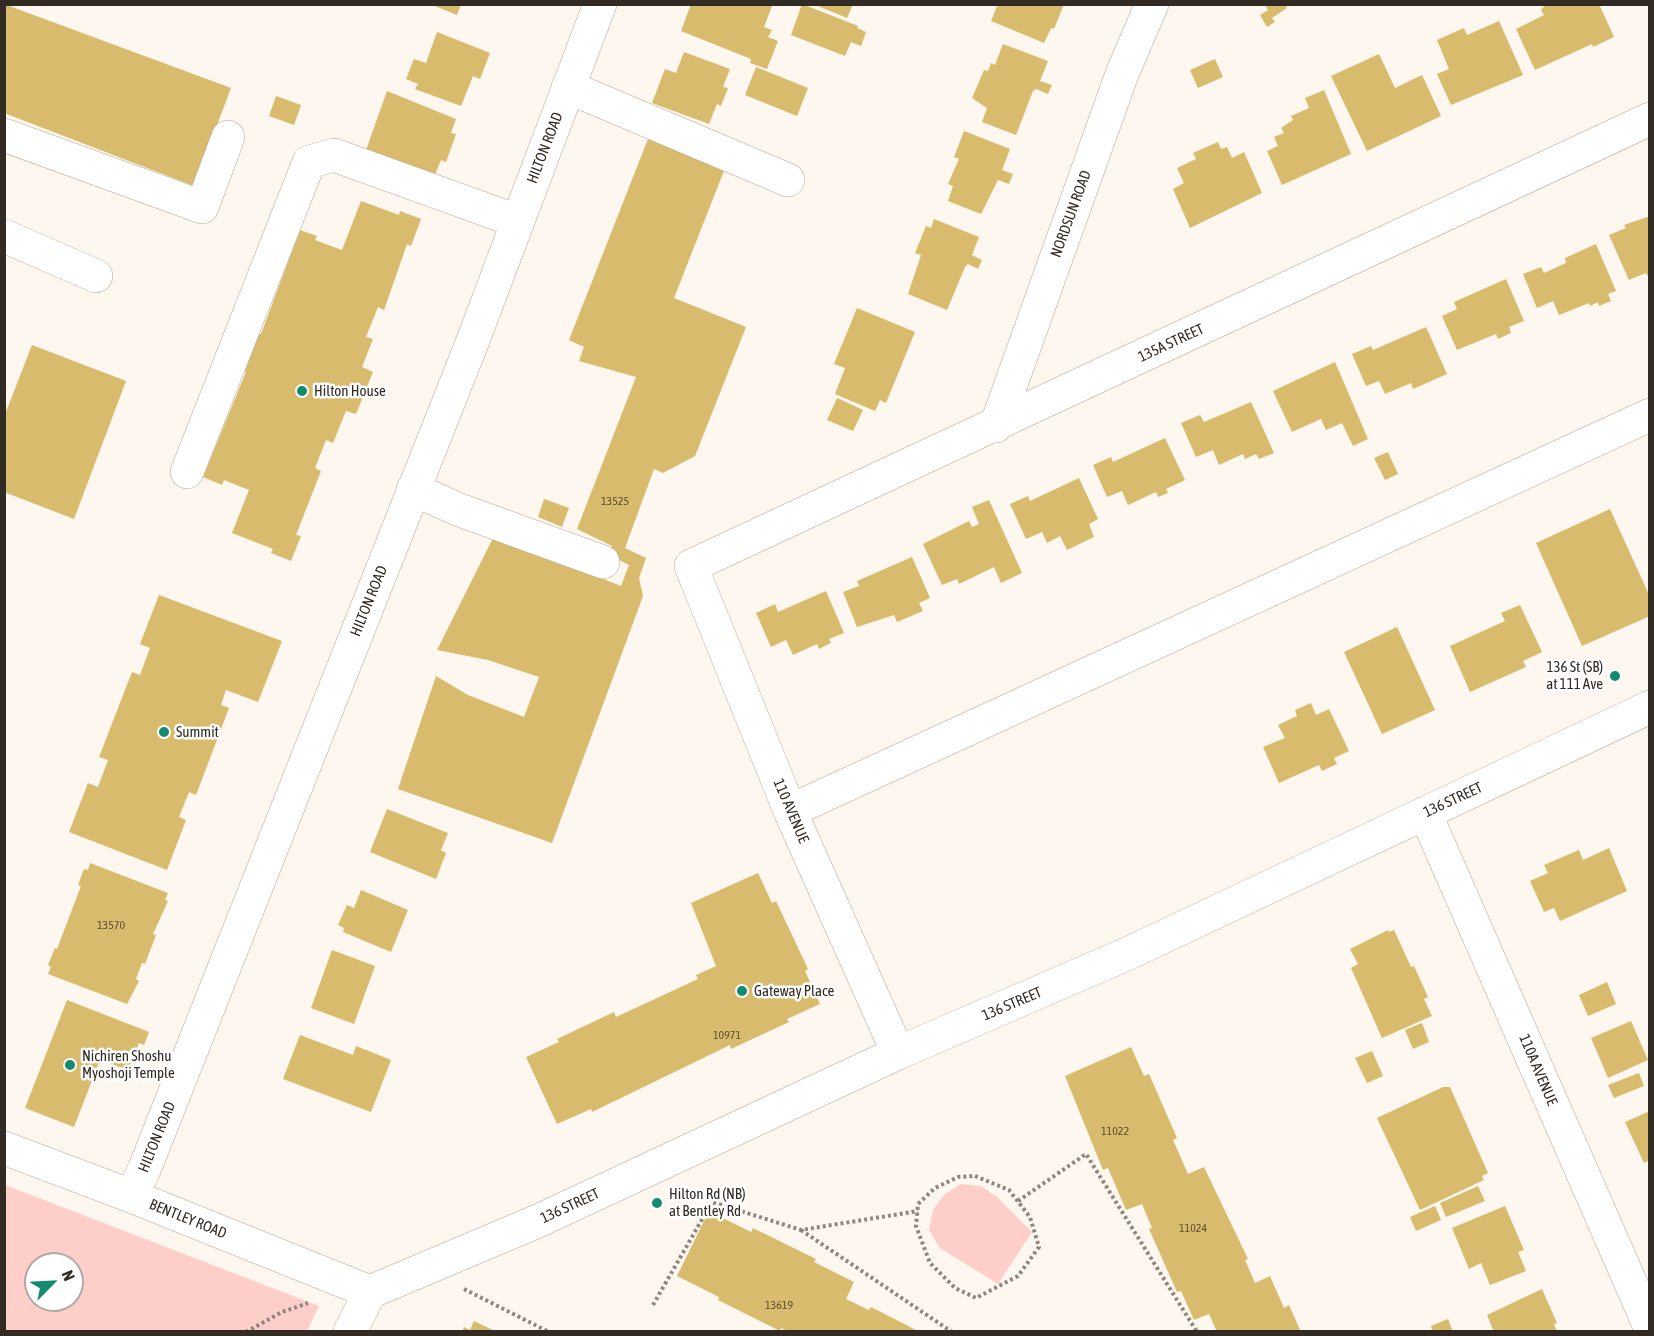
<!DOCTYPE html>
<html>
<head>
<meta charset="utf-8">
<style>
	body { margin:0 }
	#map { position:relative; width:1654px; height:1336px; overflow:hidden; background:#fef7ef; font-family:"Asap Condensed",sans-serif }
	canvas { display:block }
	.frame { position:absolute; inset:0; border:6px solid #322b24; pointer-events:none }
	.north { position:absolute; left:24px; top:1252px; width:60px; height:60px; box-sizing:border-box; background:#fff; border:2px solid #adaaa7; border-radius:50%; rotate:66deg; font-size:16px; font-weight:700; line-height:24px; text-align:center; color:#322b24 }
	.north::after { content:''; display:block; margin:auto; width:21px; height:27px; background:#138b6e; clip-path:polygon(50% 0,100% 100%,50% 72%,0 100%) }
</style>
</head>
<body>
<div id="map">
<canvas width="1654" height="1336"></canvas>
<div class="frame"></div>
<div class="north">N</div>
</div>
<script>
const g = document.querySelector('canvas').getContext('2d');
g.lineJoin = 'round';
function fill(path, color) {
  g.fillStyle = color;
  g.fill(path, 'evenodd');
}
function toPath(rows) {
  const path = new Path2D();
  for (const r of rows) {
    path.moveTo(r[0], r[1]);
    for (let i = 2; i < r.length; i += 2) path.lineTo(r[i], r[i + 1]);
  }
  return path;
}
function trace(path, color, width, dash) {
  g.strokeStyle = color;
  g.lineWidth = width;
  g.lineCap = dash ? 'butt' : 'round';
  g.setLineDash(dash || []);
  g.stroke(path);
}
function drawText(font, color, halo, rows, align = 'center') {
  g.font = font + ' "Asap Condensed",sans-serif';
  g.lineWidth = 5;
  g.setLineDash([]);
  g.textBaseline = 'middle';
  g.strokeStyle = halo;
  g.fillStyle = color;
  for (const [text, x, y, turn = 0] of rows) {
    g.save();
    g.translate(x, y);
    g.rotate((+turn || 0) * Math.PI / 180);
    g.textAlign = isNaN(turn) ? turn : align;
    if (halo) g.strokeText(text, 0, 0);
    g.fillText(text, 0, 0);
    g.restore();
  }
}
fill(toPath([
	[961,1184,981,1186,997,1197,1032,1232,998,1284,940,1248,929,1230,933,1210,944,1195],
	[4,1185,5,1185,319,1306,307,1331,5,1331],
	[36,1264,72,1264,72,1300,36,1300]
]), '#fecfc8');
fill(toPath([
	[4,4,231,88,194,186,4,113],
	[430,4,461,4,457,15],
	[691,4,772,6,764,27,772,30,768,37,778,41,767,69,750,63,751,59,681,31],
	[802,4,858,26,857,28,866,32,861,46,851,42,845,56,791,35],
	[813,4,853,4,847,18],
	[998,4,1064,4,1054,29,1051,28,1044,43,991,21],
	[1264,4,1285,4,1287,8,1272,18,1275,22,1267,27,1260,15,1268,10],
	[1546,4,1599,4,1614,37,1593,47,1592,44,1535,70,1516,29,1544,15,1541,10],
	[1499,21,1523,75,1451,105,1437,74,1449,69,1437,40,1464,28,1467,35],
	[437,32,490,53,480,79,473,76,461,106,415,89,418,84,406,79,414,59,426,63],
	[1003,44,1048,61,1040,81,1052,85,1048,94,1036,89,1033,91,1016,135,982,122,987,108,972,98,984,70,988,71,991,63,995,65],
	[684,52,730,69,723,87,728,88,721,106,717,104,709,124,652,103,665,69,676,73],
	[1379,54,1395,88,1422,75,1441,116,1367,151,1331,76],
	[1215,59,1223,77,1198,88,1190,70],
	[756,67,808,88,797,116,745,95],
	[1324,90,1351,154,1282,185,1267,151,1278,146,1274,137,1284,133,1281,128,1293,120,1291,116,1309,108,1305,98],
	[387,91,456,119,451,133,456,134,446,162,441,160,434,177,366,150],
	[276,96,301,105,294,125,269,116],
	[964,131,1010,149,1002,170,1013,174,1009,184,998,180,981,214,948,201,953,186,948,184,959,159,954,157],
	[648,139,680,150,729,158,674,298,746,327,695,456,663,473,654,469,625,548,646,558,639,578,643,596,552,843,398,789,436,676,468,695,524,717,539,677,488,660,437,650,494,536,621,586,629,565,609,555,612,546,577,529,636,377,579,361,584,347,569,340],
	[1218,142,1221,149,1227,147,1232,158,1244,152,1262,193,1190,228,1173,189,1184,183,1177,168,1196,159,1193,153],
	[361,201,399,215,400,211,421,219,411,246,407,244,384,310,378,307,366,337,373,339,362,367,373,372,356,414,346,411,333,443,326,440,315,468,321,471,296,535,301,536,291,561,271,553,273,549,232,533,249,490,224,480,222,485,203,477,246,372,237,369,252,331,261,334,300,230,317,236,315,240,342,250],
	[1650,216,1650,280,1646,273,1629,280,1609,235,1626,228,1624,225],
	[934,219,979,237,972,255,982,260,978,269,968,264,965,267,947,310,908,294,921,255,915,253,926,226,931,228],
	[1596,244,1616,291,1608,294,1611,301,1599,306,1598,302,1590,306,1589,303,1559,315,1553,301,1537,308,1523,274,1541,267,1544,273,1566,263,1565,258],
	[1506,279,1524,321,1509,327,1511,333,1498,339,1496,334,1457,350,1442,316,1457,309,1454,302],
	[857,308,915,332,886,403,880,400,875,411,835,394,845,368,834,364],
	[1426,327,1447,374,1413,389,1411,383,1385,394,1379,381,1366,386,1352,354,1371,346,1373,350],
	[32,345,126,381,74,519,4,492,4,417],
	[1335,362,1368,439,1353,446,1342,423,1326,430,1321,419,1292,432,1273,391],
	[837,398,863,410,853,431,827,420],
	[1251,402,1274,453,1259,459,1256,454,1245,459,1243,454,1219,465,1213,450,1196,457,1181,423,1200,415,1204,422],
	[1165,438,1185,480,1166,489,1168,493,1158,497,1156,492,1128,505,1122,491,1107,497,1093,465,1111,457,1113,462],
	[1388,452,1398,474,1385,480,1374,458],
	[1079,478,1098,519,1089,524,1094,537,1067,550,1060,536,1047,543,1042,532,1026,539,1010,504,1028,496,1030,501],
	[544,499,569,508,562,527,538,517],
	[989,500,1022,573,1001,583,994,567,959,584,957,579,942,585,923,544,969,521,972,527,979,524,972,507],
	[1610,509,1650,597,1650,616,1582,646,1536,543],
	[912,557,930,598,919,603,923,611,897,622,894,615,857,627,843,592,859,586,857,581],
	[826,591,844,633,829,639,831,643,819,649,817,644,793,655,786,640,771,647,756,613,775,604,778,612],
	[159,595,282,641,258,702,226,690,221,705,229,708,196,795,189,792,179,817,186,820,167,870,69,832,88,783,98,787,108,760,99,757,132,672,140,675,150,648,140,644],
	[1520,605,1542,652,1523,661,1526,667,1470,692,1450,646,1505,621,1501,613],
	[1397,627,1435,710,1382,734,1344,652],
	[1311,703,1316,715,1329,709,1349,751,1334,758,1337,764,1322,771,1319,765,1279,783,1263,747,1285,738,1278,725,1297,716,1295,710],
	[387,809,448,833,441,850,446,853,436,879,370,852],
	[1609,848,1627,891,1560,921,1554,908,1544,912,1530,881,1548,873,1544,865,1579,850,1583,860],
	[90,863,168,893,165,900,168,901,153,934,156,935,145,964,142,963,136,979,139,981,127,1004,48,974,51,967,48,965,55,948,57,949,81,886,78,885,84,869,88,870],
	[758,873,772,903,776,901,808,969,805,971,820,1004,787,1019,789,1022,731,1049,730,1045,592,1112,591,1109,557,1124,526,1057,559,1042,557,1039,614,1012,616,1017,698,979,696,975,716,966,691,903],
	[361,890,408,910,391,952,343,932,344,928,338,925,347,905,354,908],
	[1388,930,1389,932,1394,930,1411,967,1414,966,1428,997,1424,999,1432,1016,1382,1038,1351,968,1358,964,1350,949],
	[332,950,375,966,354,1024,311,1008],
	[1607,982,1616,1004,1588,1016,1579,995],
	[67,1000,149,1032,144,1045,139,1043,128,1070,100,1060,74,1127,25,1108],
	[1631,1021,1648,1060,1608,1078,1591,1038],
	[1422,1023,1429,1042,1413,1049,1405,1030],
	[300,1035,353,1055,356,1046,391,1060,371,1112,283,1079],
	[1131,1047,1144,1076,1149,1074,1177,1138,1173,1140,1188,1174,1204,1167,1248,1259,1245,1260,1255,1283,1270,1276,1284,1308,1289,1305,1301,1332,1217,1332,1209,1314,1194,1320,1181,1291,1177,1292,1149,1229,1152,1228,1142,1204,1126,1210,1108,1168,1103,1170,1065,1076],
	[1372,1051,1383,1076,1367,1083,1355,1058],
	[1639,1073,1644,1086,1614,1098,1608,1085],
	[1443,1087,1450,1087,1488,1173,1482,1176,1484,1180,1420,1210,1377,1118],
	[1650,1111,1650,1160,1644,1163,1625,1122],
	[1478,1186,1485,1201,1446,1217,1440,1203],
	[1435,1206,1441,1220,1416,1231,1410,1217],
	[1505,1206,1524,1250,1518,1252,1526,1271,1490,1285,1481,1263,1469,1269,1452,1228],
	[709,1211,751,1232,753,1228,816,1259,814,1262,854,1282,846,1299,869,1310,871,1307,920,1332,789,1332,781,1328,780,1331,718,1300,719,1297,677,1276],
	[1542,1289,1557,1323,1554,1324,1557,1332,1494,1332,1487,1315],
	[1448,1319,1453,1332,1433,1332,1431,1326],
	[474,1321,497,1332,462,1332,464,1327,470,1330]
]), '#d8bb6c');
const minor = toPath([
	[568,87,788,180],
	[4,135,202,207,228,137],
	[4,236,96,276],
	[996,426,1122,74,1152,4],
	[187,472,309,162,334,155,517,221],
	[413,489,457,509,603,562],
	[790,811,1650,415],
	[1425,813,1650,1327],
	[898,1053,790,811,691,566,1650,119],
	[4,1148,131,1196,370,1292],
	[131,1196,144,1170,472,343,600,4],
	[370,1292,538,1221,898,1053,1129,953,1650,707],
	[350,1332,370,1292]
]);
trace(minor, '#b9a896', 34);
trace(toPath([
	[975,1176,1009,1190,1030,1217,1039,1247,1018,1276,976,1298,955,1288,930,1263,916,1226,918,1204,935,1188,958,1177,975,1176],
	[1018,1201,1086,1154,1197,1332],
	[801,1230,952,1332],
	[464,1289,549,1332],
	[653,1305,712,1202,801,1230,918,1211],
	[246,1332,282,1312,308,1303]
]), '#8e8780', 4, [3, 3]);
trace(minor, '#fff', 33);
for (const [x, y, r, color] of [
	[302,391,6,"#138b6e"],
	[1615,676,6,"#138b6e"],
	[164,732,6,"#138b6e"],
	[742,991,6,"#138b6e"],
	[70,1065,6,"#138b6e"],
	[657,1203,6,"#138b6e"]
]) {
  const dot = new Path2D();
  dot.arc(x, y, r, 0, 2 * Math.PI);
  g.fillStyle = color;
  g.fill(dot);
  trace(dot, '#fff', 2);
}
drawText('12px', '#5c4f36', null, [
	["13525",615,501],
	["13570",111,925],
	["10971",727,1035],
	["11022",1115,1131],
	["11024",1193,1228],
	["13619",779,1305]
]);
drawText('15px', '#322b24', '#fff', [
	["HILTON ROAD",545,148,-69],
	["NORDSUN ROAD",1071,214,-70],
	["135A STREET",1171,343,-25],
	["HILTON ROAD",369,601,-68],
	["136 STREET",1453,800,-25],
	["110 AVENUE",791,811,67],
	["136 STREET",1012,1004,-23],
	["110A AVENUE",1538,1070,67],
	["HILTON ROAD",157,1137,-68],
	["136 STREET",570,1206,-25],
	["BENTLEY ROAD",188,1219,22]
]);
drawText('15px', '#322b24', '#fff', [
	["Hilton House",314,391],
	["136 St (SB)",1603,667,"right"],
	["at 111 Ave",1603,684,"right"],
	["Summit",176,732],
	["Gateway Place",754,991],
	["Nichiren Shoshu",82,1056],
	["Myoshoji Temple",82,1073],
	["Hilton Rd (NB)",669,1194],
	["at Bentley Rd",669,1211]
], 'left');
</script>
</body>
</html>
